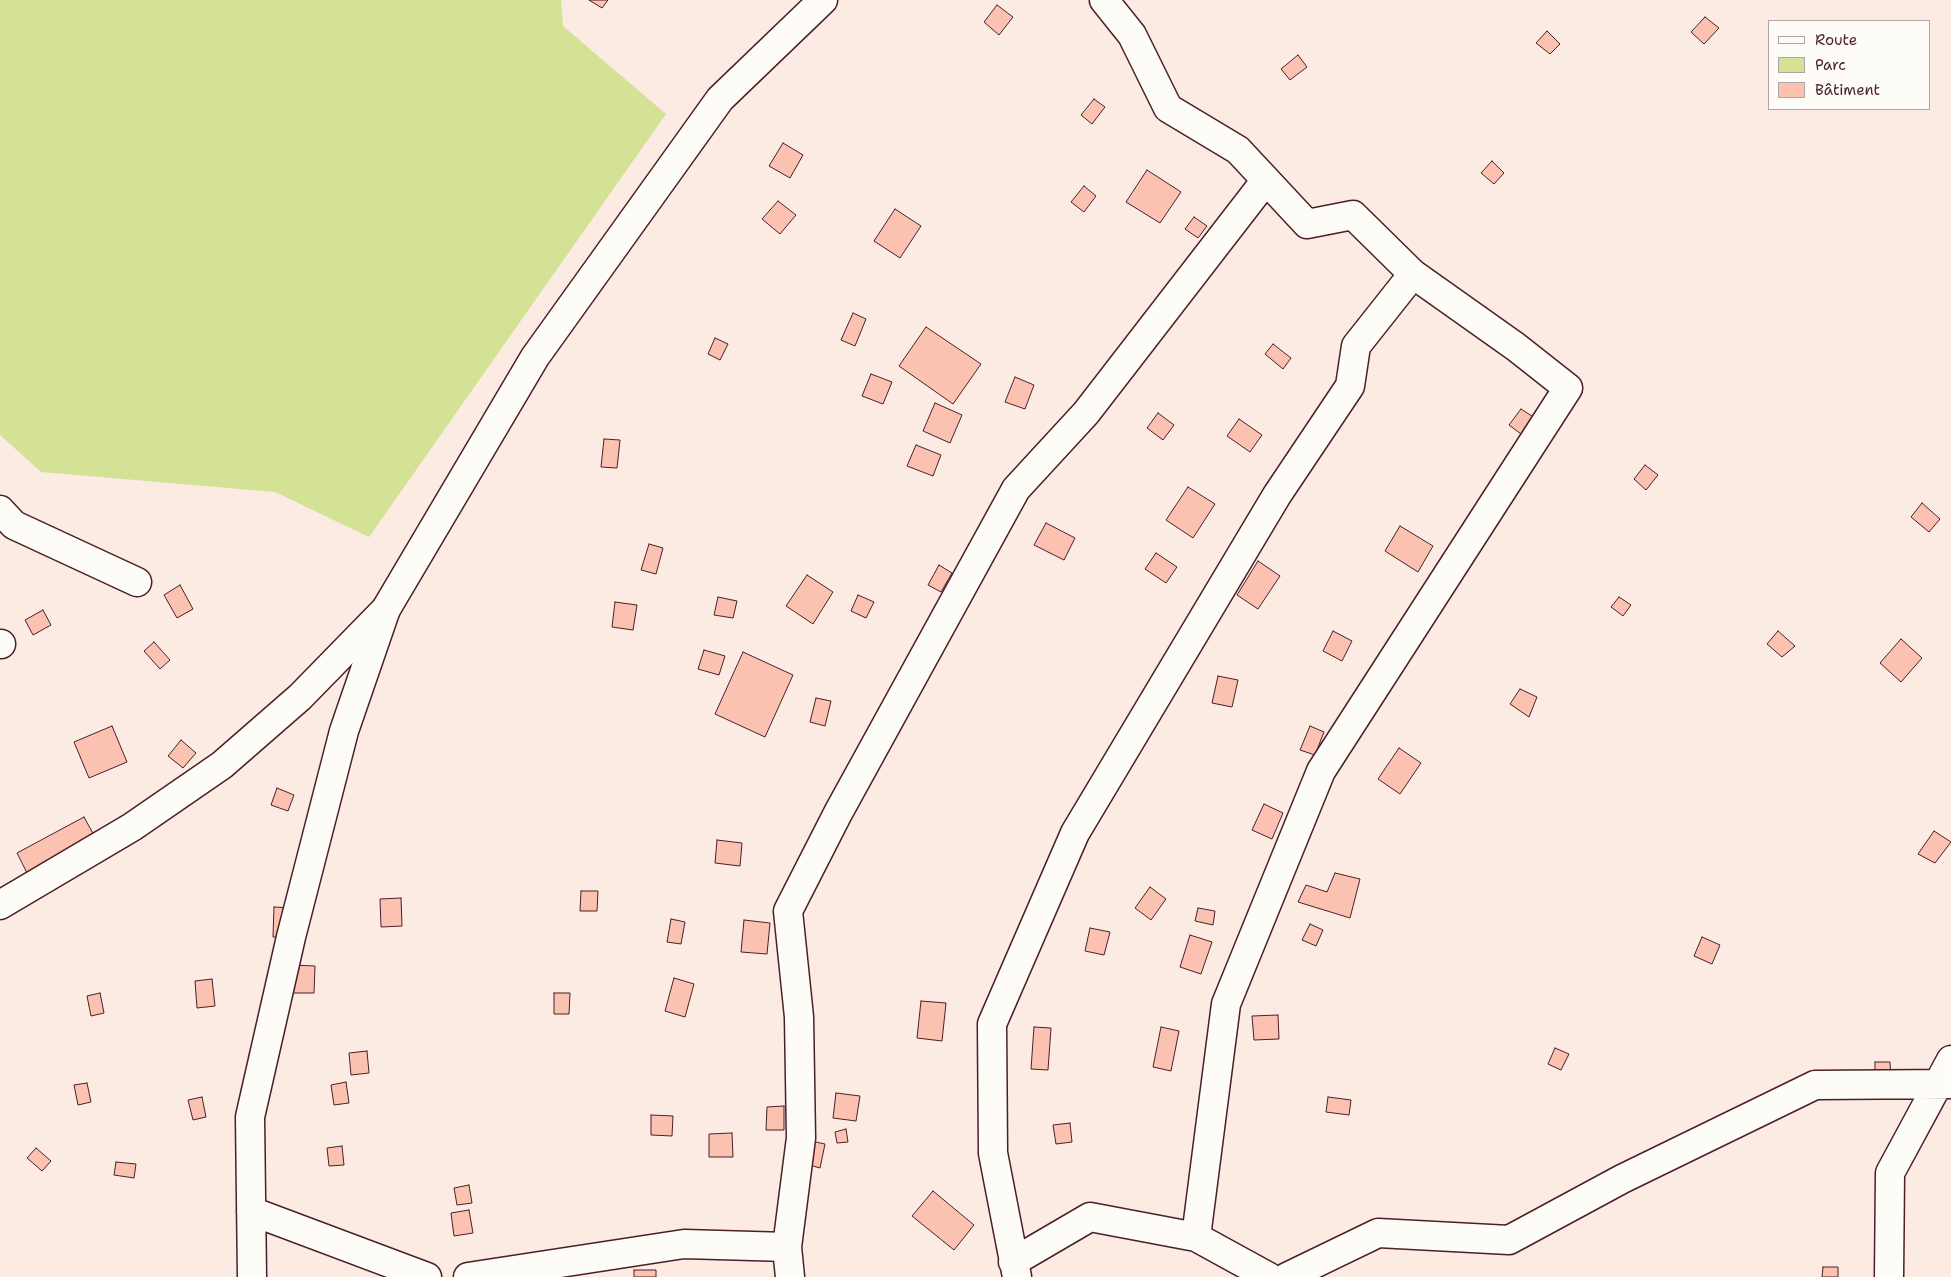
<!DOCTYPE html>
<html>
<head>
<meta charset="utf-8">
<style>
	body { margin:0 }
	#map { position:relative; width:1951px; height:1277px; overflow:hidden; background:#fcebe2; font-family:"Shantell Sans",sans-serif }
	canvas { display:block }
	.legend { position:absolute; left:1768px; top:20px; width:162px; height:90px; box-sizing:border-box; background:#fdfcf7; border:1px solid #b5a4a5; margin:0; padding:6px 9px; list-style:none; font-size:15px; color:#4a1f2b }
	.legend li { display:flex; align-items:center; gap:10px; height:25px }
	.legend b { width:25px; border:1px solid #b5a4a5 }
</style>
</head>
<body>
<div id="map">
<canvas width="1951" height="1277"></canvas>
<ul class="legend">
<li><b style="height:6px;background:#fdfcf7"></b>Route</li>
<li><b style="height:14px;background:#d4e295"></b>Parc</li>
<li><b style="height:14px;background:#fbc2b2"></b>Bâtiment</li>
</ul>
</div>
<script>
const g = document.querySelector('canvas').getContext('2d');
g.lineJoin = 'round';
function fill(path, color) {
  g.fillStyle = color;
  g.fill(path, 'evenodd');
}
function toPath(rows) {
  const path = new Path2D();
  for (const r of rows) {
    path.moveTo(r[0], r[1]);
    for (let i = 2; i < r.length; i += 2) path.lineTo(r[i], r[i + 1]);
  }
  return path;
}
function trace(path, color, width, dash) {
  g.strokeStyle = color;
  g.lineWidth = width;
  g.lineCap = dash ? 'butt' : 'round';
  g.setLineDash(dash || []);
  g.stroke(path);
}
fill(toPath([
	[0,0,561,0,563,26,666,114,369,537,275,492,41,472,0,435]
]), '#d4e295');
const building = toPath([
	[589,0,608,0,602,8,589,0],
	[997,5,1013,17,999,35,984,22,997,5],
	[1705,17,1719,28,1704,44,1691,32,1705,17],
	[1547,31,1560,44,1550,54,1536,43,1547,31],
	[1298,55,1307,67,1290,80,1281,69,1298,55],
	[1094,99,1105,107,1092,124,1081,115,1094,99],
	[783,143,803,155,790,178,769,166,783,143],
	[1492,161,1504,173,1494,184,1481,173,1492,161],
	[1147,170,1181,192,1160,223,1126,202,1147,170],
	[1084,186,1096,196,1084,212,1071,202,1084,186],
	[778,201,796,215,780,234,762,219,778,201],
	[895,209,921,226,900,258,874,241,895,209],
	[1194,217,1207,226,1198,238,1185,229,1194,217],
	[853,313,866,319,855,346,841,340,853,313],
	[926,327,981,364,953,404,899,366,926,327],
	[715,338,728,344,720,360,708,354,715,338],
	[1273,344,1291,358,1283,369,1265,354,1273,344],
	[871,374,892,382,883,404,862,396,871,374],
	[1015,377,1034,385,1025,409,1005,402,1015,377],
	[935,403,962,415,950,443,923,431,935,403],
	[1521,409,1538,420,1525,437,1509,425,1521,409],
	[1158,413,1174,425,1163,440,1147,428,1158,413],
	[1239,419,1262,435,1250,452,1227,436,1239,419],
	[604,439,620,440,617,468,601,467,604,439],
	[916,445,941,455,933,476,907,466,916,445],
	[1645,465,1658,475,1646,490,1634,479,1645,465],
	[1188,487,1215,504,1193,538,1166,520,1188,487],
	[1922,503,1940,519,1929,532,1911,517,1922,503],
	[1046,523,1075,538,1064,560,1034,545,1046,523],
	[1400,526,1433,546,1418,572,1385,551,1400,526],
	[649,544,663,548,656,574,641,570,649,544],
	[1156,553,1177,567,1166,583,1145,569,1156,553],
	[1258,561,1280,576,1258,609,1237,595,1258,561],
	[939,565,952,573,941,592,928,585,939,565],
	[807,575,833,592,813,624,786,606,807,575],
	[180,585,193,609,177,618,164,595,180,585],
	[858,595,874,602,866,618,851,611,858,595],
	[718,597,737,601,733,618,714,615,718,597],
	[1619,597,1631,605,1623,616,1611,607,1619,597],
	[615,602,637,605,633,630,612,627,615,602],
	[43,610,51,625,33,635,25,620,43,610],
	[1333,631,1352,641,1342,661,1323,651,1333,631],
	[1778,631,1795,646,1782,657,1767,644,1778,631],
	[1901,639,1922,658,1901,682,1880,663,1901,639],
	[154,642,170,660,160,669,144,651,154,642],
	[704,650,725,656,719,675,698,669,704,650],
	[743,652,793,675,765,737,715,714,743,652],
	[1218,676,1238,680,1232,707,1212,703,1218,676],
	[1520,689,1537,697,1529,717,1510,704,1520,689],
	[816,698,831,701,825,726,810,722,816,698],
	[112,726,127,762,89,778,74,742,112,726],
	[1310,726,1324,732,1315,755,1300,750,1310,726],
	[181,740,196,753,183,768,168,756,181,740],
	[1399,748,1421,763,1400,794,1378,779,1399,748],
	[277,788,294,795,288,811,271,805,277,788],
	[1264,804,1283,813,1272,839,1252,830,1264,804],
	[84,817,95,837,27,873,17,853,84,817],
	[1934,831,1951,842,1935,863,1918,854,1934,831],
	[717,840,742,843,740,866,715,863,717,840],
	[1335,873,1360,879,1350,918,1298,902,1306,885,1327,892,1335,873],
	[1150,887,1166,899,1151,920,1135,908,1150,887],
	[581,891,598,891,597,911,580,911,581,891],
	[401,898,402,926,381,927,380,899,401,898],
	[274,907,292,908,291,937,273,937,274,907],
	[1198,908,1215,911,1213,925,1195,921,1198,908],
	[671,919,685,922,681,944,667,942,671,919],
	[744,920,770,923,767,954,741,952,744,920],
	[1310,924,1323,930,1316,946,1302,940,1310,924],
	[1090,928,1110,932,1104,955,1085,951,1090,928],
	[1190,935,1212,942,1201,974,1180,967,1190,935],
	[1702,937,1720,945,1712,964,1694,956,1702,937],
	[292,965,315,966,314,993,291,993,292,965],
	[674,978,694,984,685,1017,665,1011,674,978],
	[212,979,215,1006,197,1008,195,981,212,979],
	[100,993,104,1013,91,1016,87,996,100,993],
	[554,993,570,993,569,1014,554,1014,554,993],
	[921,1001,946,1003,942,1041,917,1038,921,1001],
	[1278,1015,1279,1039,1254,1040,1252,1016,1278,1015],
	[1034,1027,1051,1028,1048,1070,1031,1069,1034,1027],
	[1161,1027,1179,1031,1171,1071,1153,1067,1161,1027],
	[1555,1048,1569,1054,1561,1070,1548,1064,1555,1048],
	[367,1051,369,1073,351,1075,349,1053,367,1051],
	[1875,1062,1890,1062,1891,1080,1875,1081,1875,1062],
	[346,1082,349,1103,334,1105,331,1085,346,1082],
	[87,1083,91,1102,78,1105,74,1085,87,1083],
	[836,1093,860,1096,856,1121,833,1118,836,1093],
	[202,1097,206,1117,193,1120,188,1100,202,1097],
	[1328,1097,1351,1100,1349,1115,1326,1112,1328,1097],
	[784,1106,784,1130,766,1130,767,1107,784,1106],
	[651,1115,673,1116,672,1136,651,1135,651,1115],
	[1070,1123,1072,1142,1056,1144,1053,1125,1070,1123],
	[846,1129,848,1142,837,1143,835,1132,846,1129],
	[732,1133,733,1157,709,1157,709,1134,732,1133],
	[811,1141,825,1144,820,1168,806,1164,811,1141],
	[342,1146,344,1165,329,1166,327,1148,342,1146],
	[36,1148,51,1161,42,1171,27,1158,36,1148],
	[116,1162,136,1164,134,1178,114,1175,116,1162],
	[469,1185,472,1203,457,1205,454,1188,469,1185],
	[933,1191,974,1225,954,1250,912,1216,933,1191],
	[469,1210,473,1233,454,1236,451,1213,469,1210],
	[1823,1267,1838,1267,1838,1277,1822,1277,1823,1267],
	[634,1270,656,1270,656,1277,634,1277,634,1270]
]);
fill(building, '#fbc2b2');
trace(building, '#4a1f2b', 1);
const minor = toPath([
	[0,510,14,525,137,582],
	[0,644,1,644],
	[251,1211,427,1277],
	[1196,1237,1226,1004,1321,771,1568,388,1516,347,1413,274,1353,215,1307,224,1266,180],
	[1013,1262,1090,1217,1196,1237,1269,1277],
	[252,1277,250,1117,291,937,344,731,386,609],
	[468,1277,684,1244,787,1247],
	[790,1277,787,1247,801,1138,799,1017,788,911,838,813,1016,489,1086,413,1266,180,1238,150,1168,108,1132,35,1104,0],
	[1017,1277,993,1153,992,1024,1075,833,1277,495,1350,386,1356,346,1413,274],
	[1287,1277,1378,1233,1509,1240,1622,1179,1815,1085,1951,1084],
	[1889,1277,1890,1173,1951,1060]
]);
const tertiary = toPath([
	[0,905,132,827,222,765,300,697,386,609,535,357,720,99,823,0]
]);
trace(minor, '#4a1f2b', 31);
trace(tertiary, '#4a1f2b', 31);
trace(minor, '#fdfcf7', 28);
trace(tertiary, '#fdfcf7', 28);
</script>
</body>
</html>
